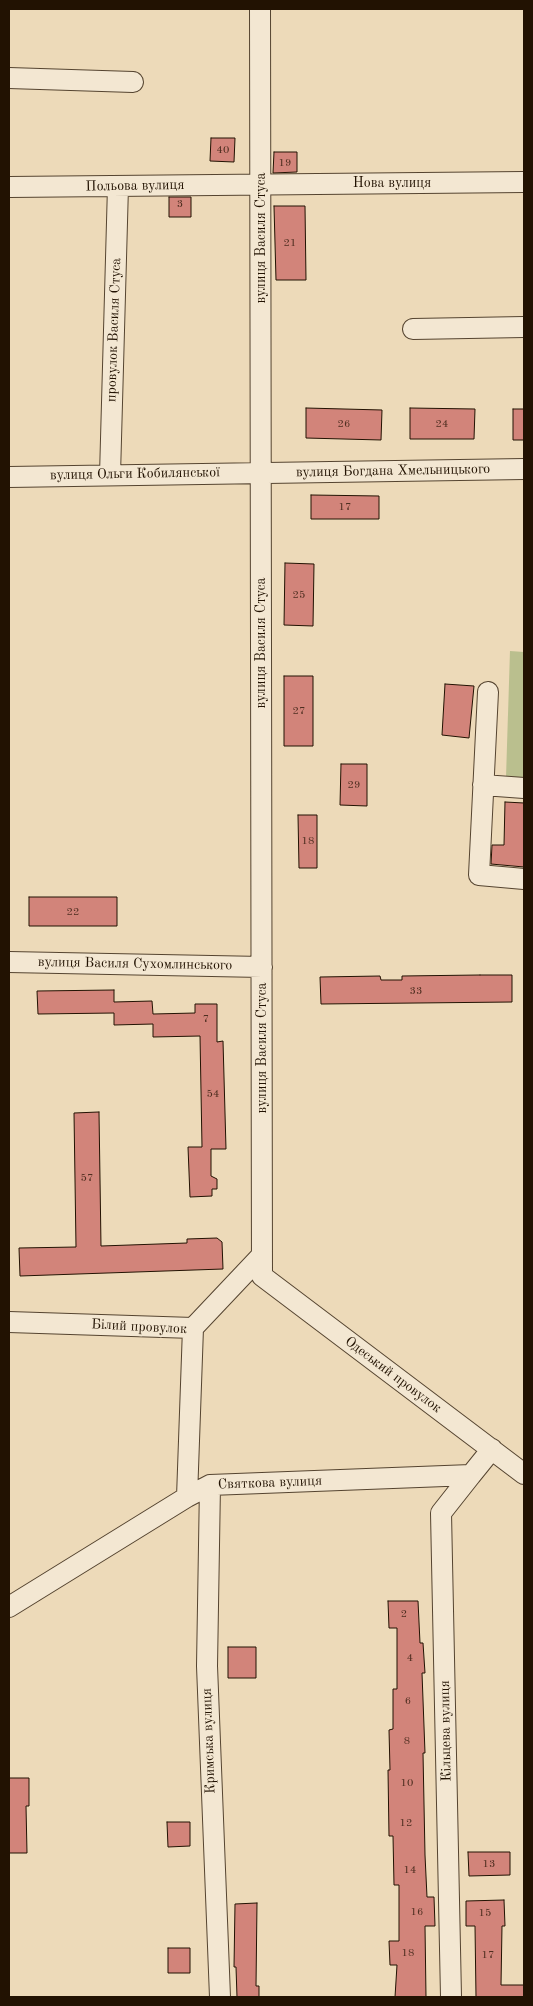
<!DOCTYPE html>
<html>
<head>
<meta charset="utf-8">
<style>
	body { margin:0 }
	#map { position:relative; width:533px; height:2006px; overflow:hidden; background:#eddab9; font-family:"Old Standard TT",serif }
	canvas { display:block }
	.frame { position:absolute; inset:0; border:10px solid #221202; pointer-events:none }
</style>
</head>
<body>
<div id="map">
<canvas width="533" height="2006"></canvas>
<div class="frame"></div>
</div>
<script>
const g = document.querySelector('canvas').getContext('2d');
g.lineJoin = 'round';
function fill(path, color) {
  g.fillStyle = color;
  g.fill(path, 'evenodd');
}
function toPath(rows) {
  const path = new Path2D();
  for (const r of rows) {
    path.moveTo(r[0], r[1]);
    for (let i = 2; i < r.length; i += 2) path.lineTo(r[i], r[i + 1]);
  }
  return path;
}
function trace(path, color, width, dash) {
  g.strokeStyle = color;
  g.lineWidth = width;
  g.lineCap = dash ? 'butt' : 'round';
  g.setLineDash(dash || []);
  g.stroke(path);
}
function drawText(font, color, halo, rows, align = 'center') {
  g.font = font + ' "Old Standard TT",serif';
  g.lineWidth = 4;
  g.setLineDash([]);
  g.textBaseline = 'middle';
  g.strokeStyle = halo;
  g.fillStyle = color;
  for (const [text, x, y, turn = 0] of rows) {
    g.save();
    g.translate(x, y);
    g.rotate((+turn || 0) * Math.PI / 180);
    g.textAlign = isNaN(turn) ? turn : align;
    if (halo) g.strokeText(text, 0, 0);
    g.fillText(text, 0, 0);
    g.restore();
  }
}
fill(toPath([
	[510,651,524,652,524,777,506,777]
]), '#babf8e');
const building = toPath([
	[211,138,235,138,234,162,210,161,211,138],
	[274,152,297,152,297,172,273,173,274,152],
	[169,197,191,197,191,217,169,217,169,197],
	[274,206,305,206,306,280,276,280,274,206],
	[306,408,382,410,381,440,306,438,306,408],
	[410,408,475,409,474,439,410,439,410,408],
	[513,409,524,409,524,440,513,440,513,409],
	[311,495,379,496,379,519,311,519,311,495],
	[285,563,314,564,313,626,284,625,285,563],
	[284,676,313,676,313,746,284,746,284,676],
	[445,684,474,686,469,738,442,735,445,684],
	[341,764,367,764,367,806,340,805,341,764],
	[505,802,524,803,524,867,491,864,492,845,504,845,505,802],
	[298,815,317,815,317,868,299,868,298,815],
	[29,897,117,897,117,926,29,926,29,897],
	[480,975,512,975,512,1002,321,1004,320,977,380,976,381,980,402,980,402,976,480,975],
	[114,990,114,1002,152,1001,153,1014,195,1013,195,1004,217,1004,217,1042,223,1041,226,1149,211,1149,211,1176,217,1179,217,1189,212,1189,212,1196,190,1197,188,1147,202,1147,200,1036,153,1037,153,1024,114,1025,114,1013,38,1014,37,991,114,990],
	[99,1112,101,1246,187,1243,187,1239,217,1238,222,1242,223,1269,20,1276,19,1248,76,1247,74,1113,99,1112],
	[388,1601,418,1601,420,1643,423,1643,425,1673,422,1673,425,1753,423,1753,425,1855,427,1897,434,1897,435,1926,425,1926,426,1997,395,1997,397,1965,390,1965,389,1941,399,1941,399,1885,394,1885,393,1836,389,1836,388,1770,390,1770,389,1730,393,1729,393,1689,397,1689,397,1628,389,1628,388,1601],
	[228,1647,256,1647,256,1678,228,1678,228,1647],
	[9,1778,29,1778,29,1806,26,1806,27,1853,9,1853,9,1778],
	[167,1822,190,1822,190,1846,168,1847,167,1822],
	[468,1852,510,1852,510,1875,469,1876,468,1852],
	[504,1900,505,1926,502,1926,501,1985,524,1985,524,1997,476,1997,475,1926,466,1926,466,1901,504,1900],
	[257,1903,256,1986,259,1986,259,1997,237,1997,236,1967,234,1967,235,1904,257,1903],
	[168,1948,190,1948,190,1973,168,1973,168,1948]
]);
fill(building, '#d2847a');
trace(building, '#221202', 1);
const minor = toPath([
	[260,9,262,1276,524,1474],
	[9,78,133,82],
	[9,187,524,182],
	[413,329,524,327],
	[110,475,118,186],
	[9,477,524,469],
	[488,692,479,875,524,879],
	[483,785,524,788],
	[9,962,262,967],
	[9,1322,193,1328],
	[193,1328,262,1255],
	[210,1485,207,1666,220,1997],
	[187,1497,193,1328],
	[9,1607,187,1497,210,1485,471,1475,492,1449],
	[451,1997,441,1513,471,1475]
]);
trace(minor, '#554430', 22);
trace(minor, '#f3e7d2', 20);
drawText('11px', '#4e2e20', null, [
	["40",223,150],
	["19",285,163],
	["3",180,204],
	["21",290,243],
	["26",344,424],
	["24",442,424],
	["17",345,507],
	["25",299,595],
	["27",299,711],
	["29",354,785],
	["18",308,841],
	["22",73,912],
	["33",416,991],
	["7",206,1019],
	["54",213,1094],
	["57",87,1178],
	["2",404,1614],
	["4",410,1658],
	["6",408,1701],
	["8",407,1741],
	["10",407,1783],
	["12",406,1823],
	["13",489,1864],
	["14",410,1870],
	["16",417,1912],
	["15",485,1913],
	["18",408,1953],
	["17",488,1955]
]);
drawText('14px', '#221202', '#f3e7d2', [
	["Нова вулиця",392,183],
	["Польова вулиця",135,186,-1],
	["вулиця Василя Стуса",261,238,-90],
	["провулок Василя Стуса",114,330,-88],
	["вулиця Богдана Хмельницького",393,471,-1],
	["вулиця Ольги Кобилянської",135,474,-1],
	["вулиця Василя Стуса",261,643,-90],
	["вулиця Василя Сухомлинського",135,964,1],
	["вулиця Василя Стуса",262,1048,-90],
	["Білий провулок",139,1327,3],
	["Одеський провулок",393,1375,37],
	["Святкова вулиця",270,1483,-2],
	["Кільцева вулиця",446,1731,-91],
	["Кримська вулиця",209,1741,-92]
]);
</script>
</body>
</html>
